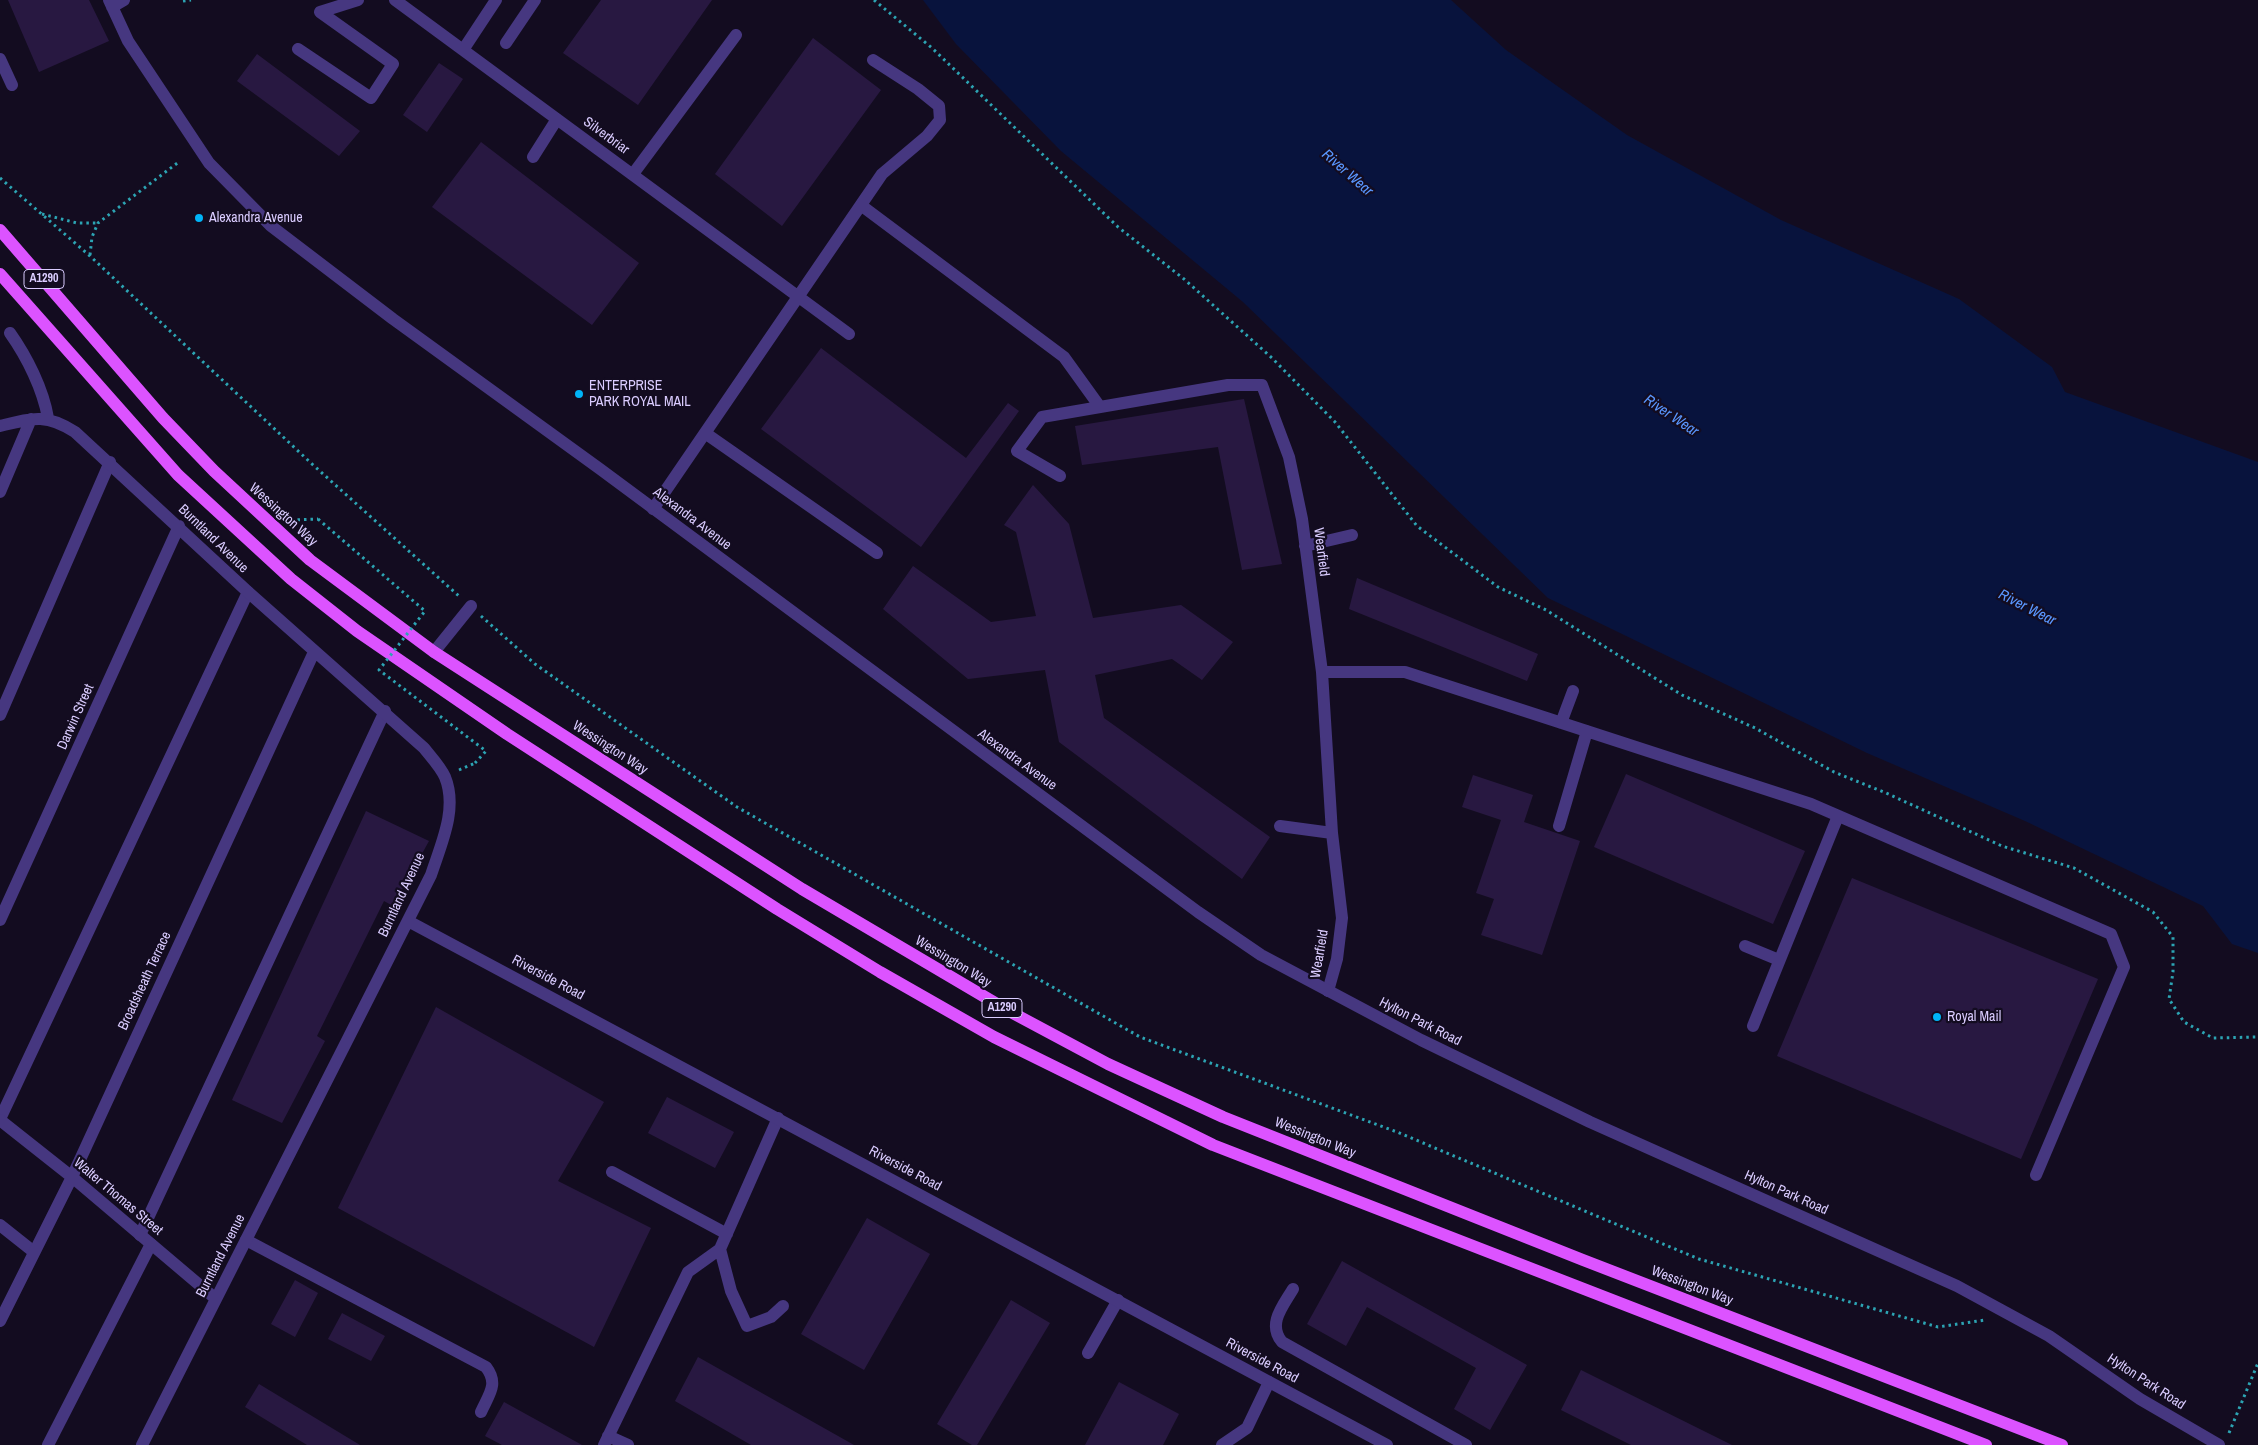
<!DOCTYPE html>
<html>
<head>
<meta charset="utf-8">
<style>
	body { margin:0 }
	canvas { display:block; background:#130c20 }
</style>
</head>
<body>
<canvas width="2258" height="1445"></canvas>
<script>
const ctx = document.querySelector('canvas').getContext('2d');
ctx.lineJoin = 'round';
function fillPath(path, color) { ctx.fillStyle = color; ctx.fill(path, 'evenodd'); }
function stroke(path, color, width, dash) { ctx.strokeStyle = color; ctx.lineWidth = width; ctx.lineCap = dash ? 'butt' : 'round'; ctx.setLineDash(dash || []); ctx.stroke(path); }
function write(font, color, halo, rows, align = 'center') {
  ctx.font = font + ' "Archivo Narrow",sans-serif'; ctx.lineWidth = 4.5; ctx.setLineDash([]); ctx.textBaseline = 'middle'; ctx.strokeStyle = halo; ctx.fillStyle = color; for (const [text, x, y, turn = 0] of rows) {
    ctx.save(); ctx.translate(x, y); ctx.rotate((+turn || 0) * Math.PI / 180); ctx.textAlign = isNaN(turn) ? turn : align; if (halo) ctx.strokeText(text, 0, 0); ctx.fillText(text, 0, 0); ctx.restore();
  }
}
fillPath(new Path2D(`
	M923,0H1451L1506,50L1627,135L1781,220L1959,299L2052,367L2065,392L2258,462V953L2232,944L2203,906L2025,821L1867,753L1548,598L1243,302L1061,151L956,44Z`), '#08133d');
fillPath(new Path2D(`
	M8,0H89L109,41L39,72Z
	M601,0H712L638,105L563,53Z
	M813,38L881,90L782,226L715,174Z
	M257,54L360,131L339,156L237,81Z
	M439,63L463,79L427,132L403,115Z
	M481,142L639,263L592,325L432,207Z
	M821,348L966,458L1008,403L1019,411L921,547L761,429Z
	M1244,399L1282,564L1242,570L1218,447L1082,465L1075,426Z
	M1033,485L1069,524L1093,618L1181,605L1233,642L1202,680L1172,659L1095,675L1104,718L1270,837L1242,879L1059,742L1045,670L968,679L883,609L913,566L991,622L1036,616L1016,532L1004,525Z
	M1357,578L1538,654L1527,681L1349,609Z
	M1626,774L1805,851L1773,924L1594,847Z
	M1473,775L1533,795L1524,822L1580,841L1542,955L1481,935L1494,899L1476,893L1501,820L1462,807Z
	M366,811L429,841L393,906L384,901L317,1036L325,1041L282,1123L232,1100Z
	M1852,878L2098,979L2021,1159L1777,1056Z
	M436,1007L604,1102L558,1181L651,1228L594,1347L338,1208Z
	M667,1097L734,1132L715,1168L648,1133Z
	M867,1218L930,1254L864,1370L801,1334Z
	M1342,1261L1527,1365L1490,1430L1454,1409L1476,1368L1367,1307L1346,1346L1307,1324Z
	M295,1280L318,1293L295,1337L271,1324Z
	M1011,1300L1050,1323L977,1445H972L937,1424Z
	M342,1313L385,1336L371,1361L328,1339Z
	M698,1357L854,1445H751L675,1401Z
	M1581,1370L1732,1445H1631L1561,1410Z
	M1119,1382L1179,1414L1163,1445H1085Z
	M259,1384L360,1445H307L245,1407Z
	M504,1402L582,1445H502L485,1436Z`), '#281841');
stroke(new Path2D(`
	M874,0L932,48L1118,227L1184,279L1272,358L1335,422L1417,526L1498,587L1546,610L1682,695L1755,728L1834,772L1886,793L2002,846L2074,868L2153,912L2173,937V972L2169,999L2184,1022L2213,1038L2258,1037
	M183,1L191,0
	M0,178L90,256L312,464L460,597
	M42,214L77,223H97
	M90,255L92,237L98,223L180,161
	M291,520L318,519
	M481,616L535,664L737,807L1140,1037L1397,1132L1699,1259L1938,1327L1985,1320
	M459,770L475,763
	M2229,1433L2258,1363`), '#2ca4b3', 3, [2.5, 4]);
stroke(new Path2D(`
	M395,0L849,334
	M506,43L535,0
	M298,49L371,98L393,64L320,12L358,0
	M463,50L496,0
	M0,59L12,85
	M533,157L557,119
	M633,174L736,35
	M862,206L1064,357L1100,407
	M705,433L877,553
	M1060,476L1017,451L1042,417L1228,385H1262L1289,457L1302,519L1322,672L1332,833L1342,918L1337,959L1328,991
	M653,509L882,174L927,136L940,120L939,106L918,89L873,60
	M1305,546L1352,535
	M434,652L471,606
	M1322,672H1405L1811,804L2111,934L2124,967L2036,1175
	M0,715L110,462
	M1561,723L1573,691
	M1280,826L1332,833
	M1559,826L1587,731
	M1745,946L1779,960
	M1753,1026L1838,816
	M0,1119L248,592
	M612,1172L727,1234
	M0,1225L34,1252
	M140,1235L385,711
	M246,1240L486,1367C499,1384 489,1394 481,1412
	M720,1249L731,1291L747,1326L771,1317L783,1306
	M1293,1289C1283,1306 1267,1324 1282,1342L1466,1445
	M1088,1353L1118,1300
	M608,1436L628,1445
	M48,1445L151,1244
	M604,1445L688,1272L720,1249L778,1118
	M1222,1445L1247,1428L1269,1382`), '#463780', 12);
stroke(new Path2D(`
	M109,0L128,41L209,163L271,226L393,319L600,469L1198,912L1261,955L1421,1040L1590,1122L1957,1286L2049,1336L2140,1399L2219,1445
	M112,7L124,0
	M10,333C27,357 43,389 48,418
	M0,426C32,418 46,413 75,432L248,592L424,748C431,757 440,766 445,777C458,809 441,844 431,875L142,1445
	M0,492L31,419
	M0,920L179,526
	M408,921L1387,1445
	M0,1120L72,1177L216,1299
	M0,1321L72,1177L314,652`), '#463780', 12);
stroke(new Path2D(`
	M0,230L163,418L214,471L310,560L434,652L496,692L802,889L1007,1010L1108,1064L1223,1117L1583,1260L2062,1445
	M0,274L178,475L291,579L357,631L507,734L777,909L880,972L994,1037L1213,1145L1986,1445`), '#dc53ff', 12);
stroke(new Path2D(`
	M318,519L425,611L379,670L486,751L475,763`), '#2ca4b3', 3, [2.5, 4]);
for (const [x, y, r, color] of [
	[199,218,5,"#00b4f7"],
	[579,394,5,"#00b4f7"],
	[1937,1017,5,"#00b4f7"]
]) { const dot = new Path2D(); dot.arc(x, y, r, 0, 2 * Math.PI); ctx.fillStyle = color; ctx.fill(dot); stroke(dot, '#130c20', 2); }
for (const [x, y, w] of [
	[44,279,40],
	[1002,1008,40]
]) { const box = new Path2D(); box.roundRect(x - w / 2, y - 9.5, w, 19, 4); ctx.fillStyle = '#130c20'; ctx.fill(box); stroke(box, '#daccff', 1); }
write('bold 12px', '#daccff', null, [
	["A1290",44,279],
	["A1290",1002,1008]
]);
write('14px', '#daccff', '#130c20', [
	["Silverbriar",606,136,36],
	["Wessington Way",283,515,42],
	["Alexandra Avenue",692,519,37],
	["Burntland Avenue",213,539,44],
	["Wearfield",1321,552,83],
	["Darwin Street",76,717,-66],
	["Wessington Way",610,748,33],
	["Alexandra Avenue",1017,760,36],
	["Burntland Avenue",402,895,-65],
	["Wearfield",1320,954,-80],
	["Wessington Way",953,962,31],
	["Riverside Road",548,978,28],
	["Broadsheath Terrace",145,981,-65],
	["Hylton Park Road",1420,1022,27],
	["Wessington Way",1315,1138,22],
	["Riverside Road",905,1169,28],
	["Hylton Park Road",1786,1193,24],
	["Walter Thomas Street",118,1197,40],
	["Burntland Avenue",221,1256,-63],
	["Wessington Way",1692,1286,21],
	["Riverside Road",1262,1361,28],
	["Hylton Park Road",2146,1382,33]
]);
write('14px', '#daccff', '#130c20', [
	["Alexandra Avenue",209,218],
	["ENTERPRISE",589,386],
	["PARK ROYAL MAIL",589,402],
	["Royal Mail",1947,1017]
], 'left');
write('italic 15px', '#5a97ff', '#130c20', [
	["River Wear",1347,173,41],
	["River Wear",1671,416,34],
	["River Wear",2027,608,27]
]);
</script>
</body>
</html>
